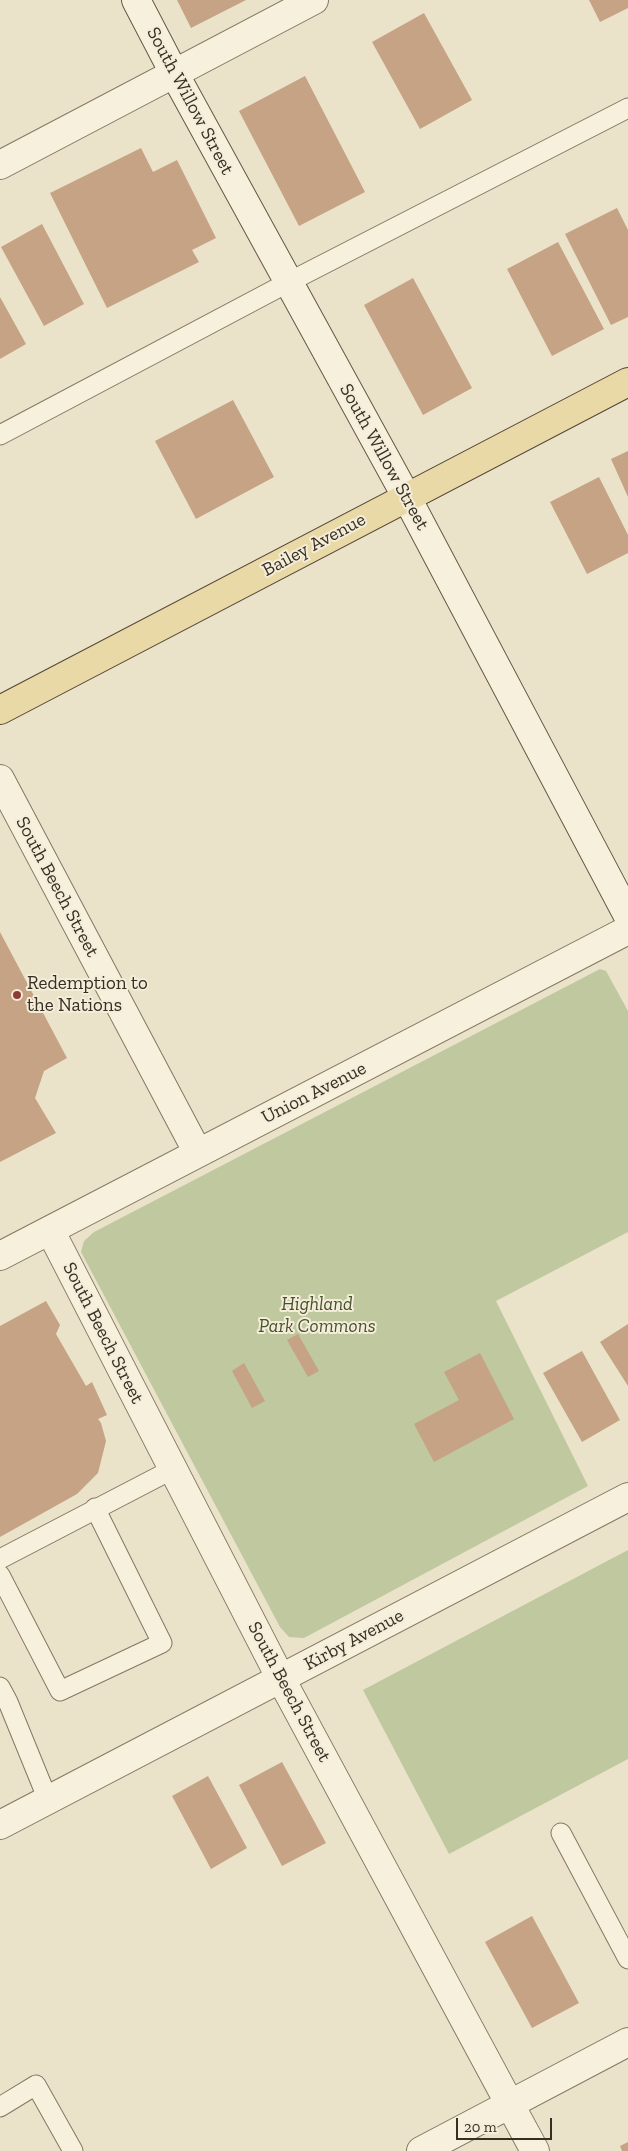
<!DOCTYPE html>
<html>
<head>
<meta charset="utf-8">
<style>
	body { margin:0 }
	#map { position:relative; width:628px; height:2151px; overflow:hidden; background:#eae3ca; font-family:"Zilla Slab",serif }
	canvas { display:block }
	.scale { position:absolute; left:456px; top:2118px; width:96px; height:22px; box-sizing:border-box; border:2px solid #382e22; border-top:0; padding-left:6px; font-size:15px; line-height:18px; white-space:nowrap; color:#382e22; -webkit-text-stroke:4px #f3edd9; paint-order:stroke }
</style>
</head>
<body>
<div id="map">
<canvas width="628" height="2151"></canvas>
<div class="scale">20 m</div>
</div>
<script>
const ctx = document.querySelector('canvas').getContext('2d');
ctx.lineJoin = 'round';
function fillPath(path, color) { ctx.fillStyle = color; ctx.fill(path, 'evenodd'); }
function stroke(path, color, width, dash) { ctx.strokeStyle = color; ctx.lineWidth = width; ctx.lineCap = dash ? 'butt' : 'round'; ctx.setLineDash(dash || []); ctx.stroke(path); }
function write(font, color, halo, rows, align = 'center') {
  ctx.font = font + ' "Zilla Slab",serif'; ctx.lineWidth = 4; ctx.setLineDash([]); ctx.textBaseline = 'middle'; ctx.strokeStyle = halo; ctx.fillStyle = color; for (const [text, x, y, turn = 0] of rows) {
    ctx.save(); ctx.translate(x, y); ctx.rotate((+turn || 0) * Math.PI / 180); ctx.textAlign = isNaN(turn) ? turn : align; if (halo) ctx.strokeText(text, 0, 0); ctx.fillText(text, 0, 0); ctx.restore();
  }
}
fillPath(new Path2D(`
	M600,969L606,971L628,1011V1232L496,1301L588,1486L304,1638L289,1637L280,1627L81,1252L84,1241L94,1232Z
	M628,1550V1759L449,1854L363,1690Z`), '#c0c89f');
fillPath(new Path2D(`
	M177,0H246L191,28Z
	M589,0H628V8L600,22Z
	M424,13L472,100L420,129L372,42Z
	M305,76L365,192L299,226L239,111Z
	M141,148L153,172L177,160L216,238L192,250L199,262L107,308L50,193Z
	M617,208L628,230V317L611,325L565,234Z
	M42,224L84,304L44,326L1,247Z
	M558,242L604,329L552,356L507,269Z
	M413,278L472,388L423,415L364,305Z
	M0,297L26,344L0,359Z
	M233,400L274,477L196,519L155,441Z
	M628,451V497L611,459Z
	M599,477L628,535V553L587,574L550,502Z
	M0,932L67,1058L44,1071L35,1098L56,1133L0,1162Z
	M46,1301L60,1325L56,1334L86,1386L92,1382L107,1415L98,1419L101,1423L106,1441L98,1473L77,1494L0,1537V1326Z
	M628,1324V1386L600,1342Z
	M298,1334L319,1371L308,1377L287,1340Z
	M582,1351L620,1420L582,1442L543,1373Z
	M480,1353L514,1419L434,1462L414,1424L459,1400L444,1372Z
	M244,1363L265,1401L252,1408L232,1371Z
	M282,1762L326,1843L282,1866L239,1785Z
	M208,1776L247,1848L211,1869L172,1796Z
	M532,1916L579,2003L532,2028L485,1942Z
	M628,2142V2151H622L620,2146Z`), '#c5a384');
const service = new Path2D(`
	M0,435L289,282L628,108
	M0,1559L173,1469
	M0,1575L60,1691L162,1643L95,1508
	M0,1687L8,1702L48,1800
	M561,1833L628,1959
	M0,2107L36,2085L73,2151`);
const minor = new Path2D(`
	M0,165L314,0
	M0,779L198,1153
	M50,1230L281,1679L535,2151
	M0,1256L628,930
	M0,1825L628,1497
	M421,2151L628,2042`);
const secondary = new Path2D(`
	M136,0L174,73L406,496L628,916`);
const primary = new Path2D(`
	M0,710L628,382`);
stroke(service, '#857760', 21);
stroke(minor, '#857760', 30);
stroke(secondary, '#675843', 30);
stroke(primary, '#544534', 30);
stroke(service, '#f6f0dd', 19);
stroke(minor, '#f6f0dd', 28);
stroke(secondary, '#f6f0dd', 28);
stroke(primary, '#e9d9a7', 28);
for (const [x, y, r, color] of [
	[17,995,5,"#8e3c36"]
]) { const dot = new Path2D(); dot.arc(x, y, r, 0, 2 * Math.PI); ctx.fillStyle = color; ctx.fill(dot); stroke(dot, '#f3edd9', 2); }
write('19px', '#382e22', '#f3edd9', [
	["South Willow Street",190,101,62],
	["South Willow Street",384,457,61],
	["Bailey Avenue",314,545,-28],
	["South Beech Street",57,887,62],
	["Union Avenue",314,1093,-27],
	["South Beech Street",103,1333,63],
	["Kirby Avenue",354,1640,-28],
	["South Beech Street",289,1692,62]
]);
write('19px', '#382e22', '#f3edd9', [
	["Redemption to",27,984],
	["the Nations",27,1006]
], 'left');
write('italic 19px', '#45522b', '#f3edd9', [
	["Highland",317,1305],
	["Park Commons",317,1327]
]);
</script>
</body>
</html>
